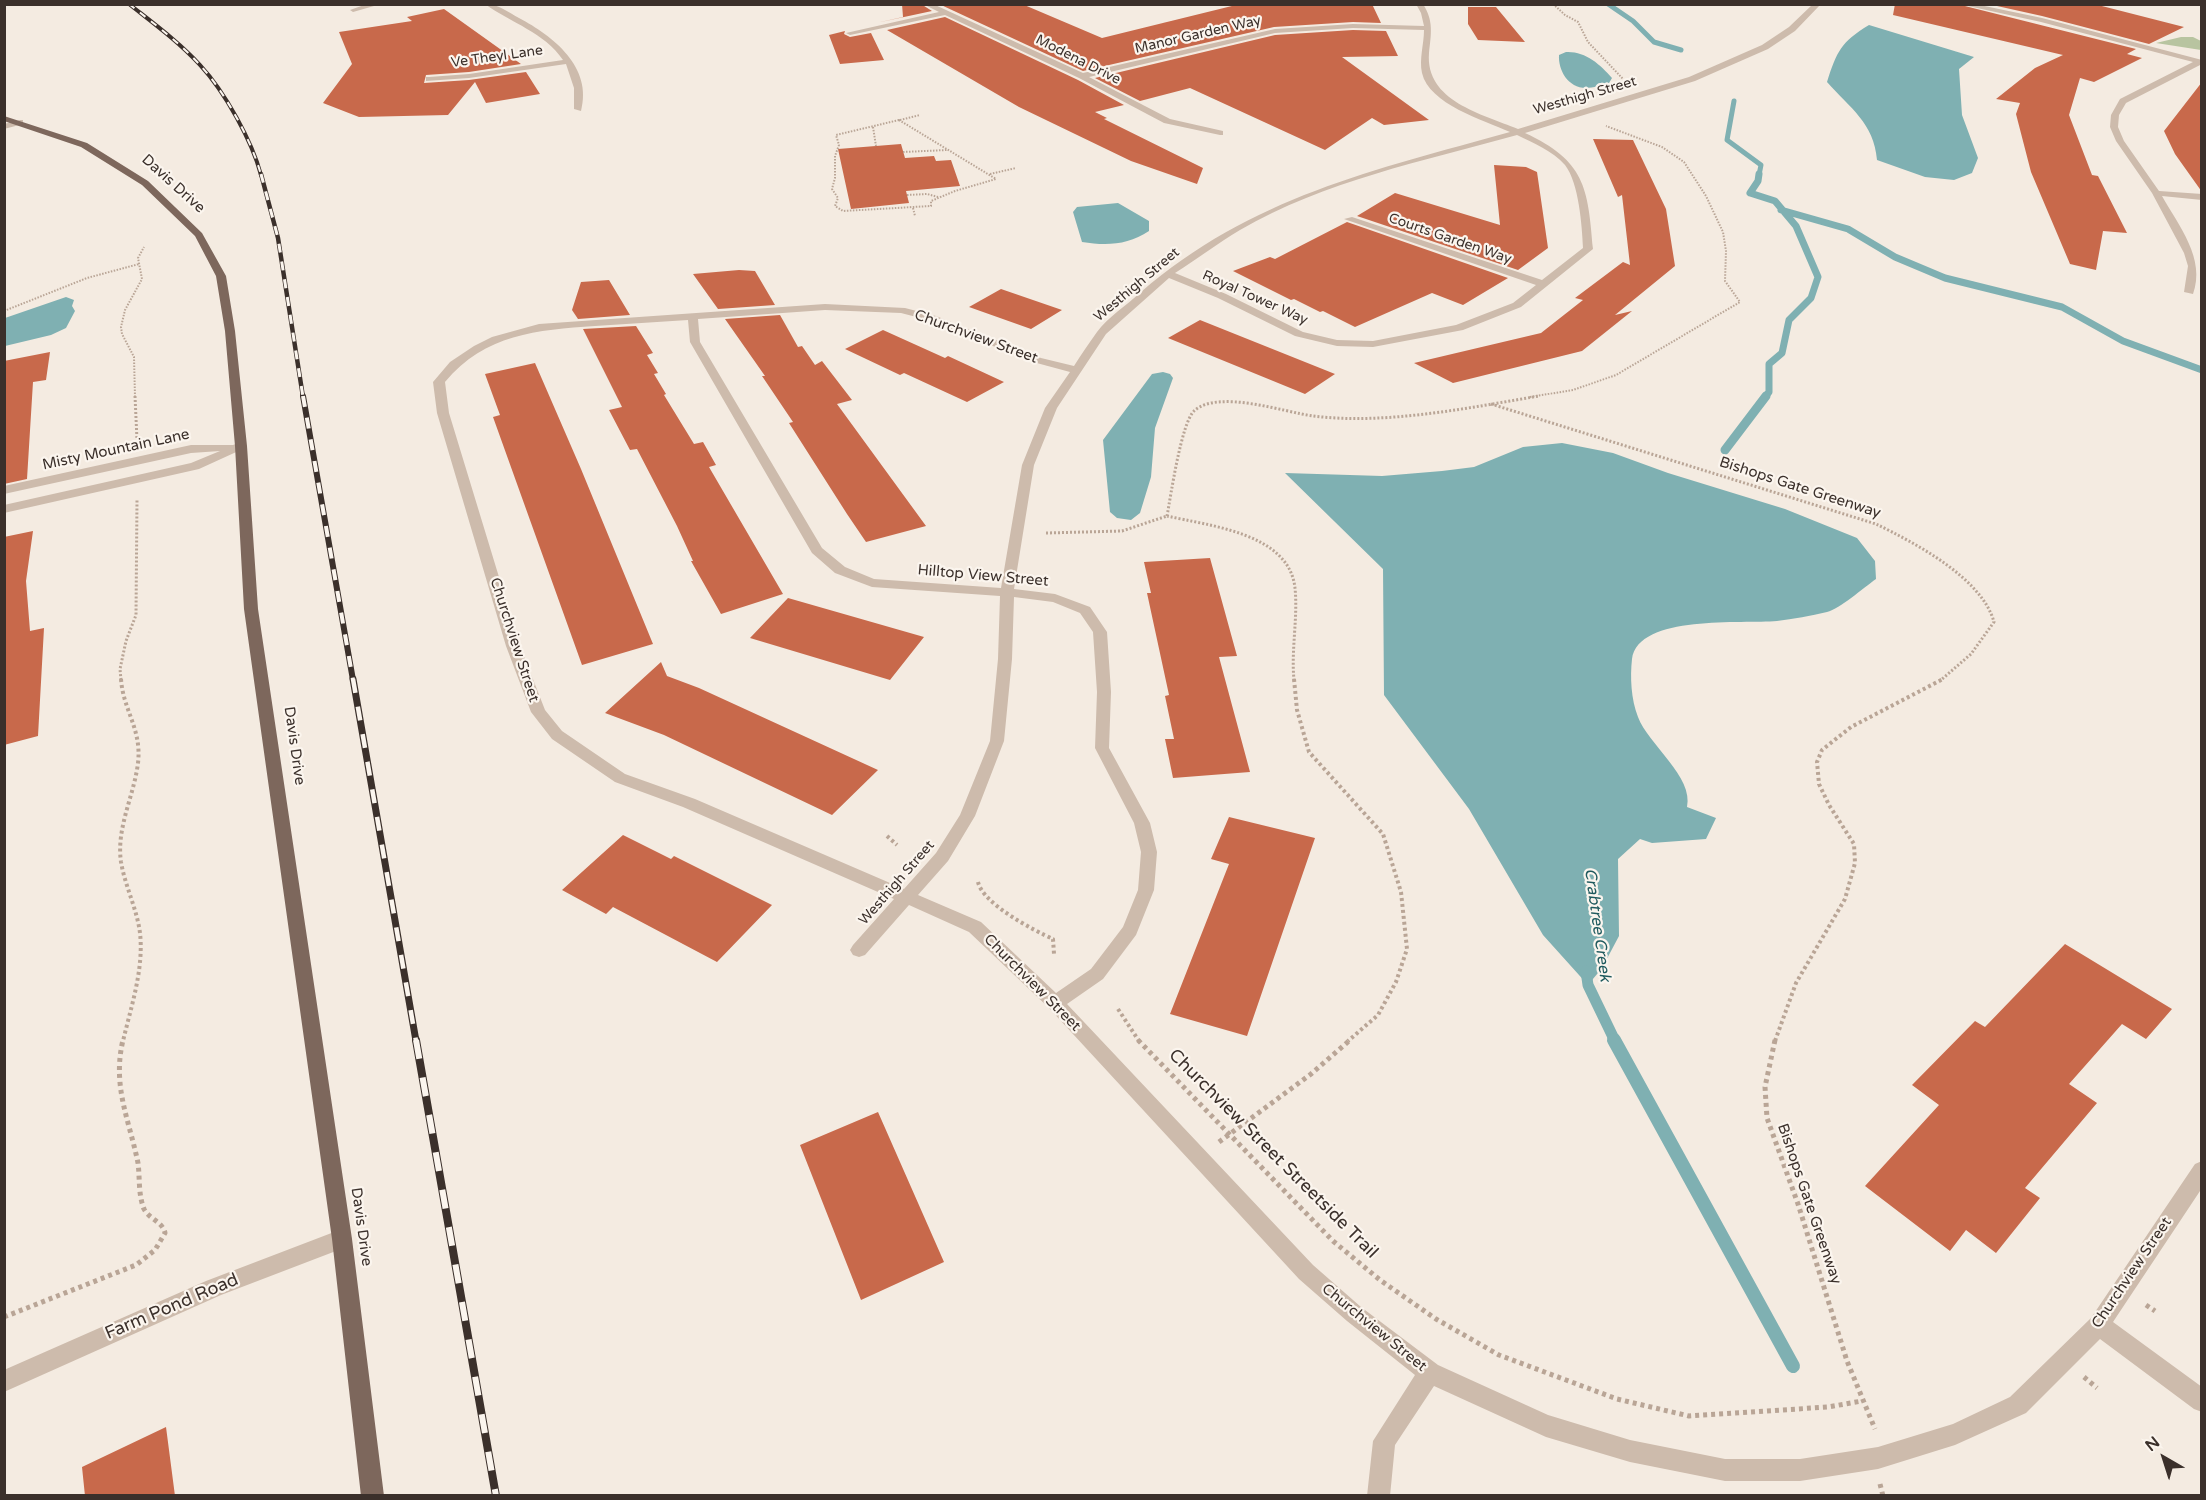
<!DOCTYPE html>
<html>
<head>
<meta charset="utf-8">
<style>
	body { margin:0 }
	#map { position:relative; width:2206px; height:1500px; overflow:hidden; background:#f4ebe1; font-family:"Varela Round",sans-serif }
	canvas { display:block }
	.frame { position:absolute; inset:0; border:6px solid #3b302b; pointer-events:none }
	.north { position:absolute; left:2134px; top:1428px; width:60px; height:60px; -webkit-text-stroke:4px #fbf5ee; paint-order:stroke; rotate:321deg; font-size:16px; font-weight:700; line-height:24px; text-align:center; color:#3b302b }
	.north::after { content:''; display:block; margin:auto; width:21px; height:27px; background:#3b302b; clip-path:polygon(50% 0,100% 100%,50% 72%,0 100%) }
</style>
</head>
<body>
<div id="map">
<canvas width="2206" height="1500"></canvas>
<div class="frame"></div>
<div class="north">N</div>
</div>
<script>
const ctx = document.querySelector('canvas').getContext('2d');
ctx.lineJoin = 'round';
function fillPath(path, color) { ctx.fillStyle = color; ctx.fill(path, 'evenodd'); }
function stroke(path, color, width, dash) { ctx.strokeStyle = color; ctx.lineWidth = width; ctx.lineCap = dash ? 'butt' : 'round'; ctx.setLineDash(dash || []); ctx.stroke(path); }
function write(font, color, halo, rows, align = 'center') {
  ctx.font = font + ' "Varela Round",sans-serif'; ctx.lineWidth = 4.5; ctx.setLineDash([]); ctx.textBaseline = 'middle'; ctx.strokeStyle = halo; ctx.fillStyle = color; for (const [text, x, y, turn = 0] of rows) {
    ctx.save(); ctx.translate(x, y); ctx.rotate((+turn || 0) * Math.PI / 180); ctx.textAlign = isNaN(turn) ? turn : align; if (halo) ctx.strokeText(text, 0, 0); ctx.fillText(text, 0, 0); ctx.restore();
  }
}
fillPath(new Path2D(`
	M2181,37H2193L2201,41V50L2156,43Z`), '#b8c4a0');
fillPath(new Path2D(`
	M1869,25L1974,57L1959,69L1962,115L1978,158L1972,173L1954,180L1925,177L1877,160C1874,123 1850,108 1827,82C1837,51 1841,42 1869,25Z
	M1566,52C1585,51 1600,64 1612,78L1609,83C1602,85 1593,88 1586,88C1568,88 1558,70 1559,55Z
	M1118,203L1149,221V231C1128,245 1107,246 1082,242L1073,212L1077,207Z
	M66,297L74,300L72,306L75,311L66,328L51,335L5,346V318Z
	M1163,372L1170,374L1173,378L1155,428L1151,477L1140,513L1131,520L1117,518L1110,512L1103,440L1152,374Z
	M1562,443L1613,453L1668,473L1785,509L1857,538L1875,561L1876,579C1863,588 1840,609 1827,612C1811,616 1793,619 1777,621C1743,624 1638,614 1632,659C1630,677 1631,699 1638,717C1648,744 1694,777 1687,807L1716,818L1706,839L1652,843L1640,839L1618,859L1619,936L1602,968L1588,985L1543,935L1469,809L1384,695L1383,569L1285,473L1382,476L1442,471L1474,467L1523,447Z`), '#7fb0b2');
stroke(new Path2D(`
	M1608,4L1633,21L1654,42L1681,50
	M1734,101L1727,140L1761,165L1759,175`), '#7fb0b2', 5);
stroke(new Path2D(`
	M1759,174L1758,181L1750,193L1775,201L1796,226L1818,277L1811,298L1789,320L1782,353L1769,364V392L1765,397
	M1781,210L1848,229L1895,257L1945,278L2062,307L2123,341L2202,370`), '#7fb0b2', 7);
stroke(new Path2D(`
	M1725,450L1766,396`), '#7fb0b2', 9);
stroke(new Path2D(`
	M1586,971L1588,985L1615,1041`), '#7fb0b2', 11);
stroke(new Path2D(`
	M1614,1040L1793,1366`), '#7fb0b2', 14);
fillPath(new Path2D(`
	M902,4H921L932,11L876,23L903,17Z
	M939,4H1022L1102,38L1240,4H1372L1381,23L1353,22L1274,27L1083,71Z
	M1895,4H1957L2136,49L2127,54L2142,58L2094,82L2080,78L2069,115L2092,175L2098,176L2127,233L2103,231L2096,270L2070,264L2031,172L2016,114L2020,103L1996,99L2035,68L2063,55L1893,15Z
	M1988,4H2094L2184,27L2149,44L2042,16Z
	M1468,7H1496L1525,42L1478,40L1468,24Z
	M444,9L521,64L469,72L426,75L424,83L469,80L526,72L540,94L486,103L475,82L448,115L359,117L323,103L352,64L339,32L412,21L407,17Z
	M945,17L1078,80L1124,105L1095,112L1107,118L1104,119L1203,168L1197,184L1131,161L1019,107L887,30Z
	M1353,30L1386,31L1398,56L1342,57L1429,120L1384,125L1372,118L1325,150L1190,88L1140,101L1095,78L1275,35Z
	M845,31L844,34L850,37L871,33L884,60L840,64L829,35Z
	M2202,82V192L2175,154L2164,131Z
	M1593,139L1633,140L1666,209L1675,266L1615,315L1632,311L1582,351L1453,383L1414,363L1541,333L1583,300L1575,298L1623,262L1630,265L1622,195L1618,197Z
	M901,144L905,158L934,156L936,161L951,160L960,186L906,191L909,203L851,209L838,149Z
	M1494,165L1526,167L1537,172L1548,248L1518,270L1357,216L1395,193L1500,225Z
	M1347,222L1508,278L1463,305L1432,293L1355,327L1323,311L1320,312L1294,299L1291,300L1233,271L1270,257L1275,259Z
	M739,270L755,271L775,305L718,309L693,274Z
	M609,280L630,315L578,319L572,310L581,282Z
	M1001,289L1062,310L1031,329L969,307Z
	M780,315L798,347L802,346L815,365L822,361L852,400L837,404L926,526L866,542L847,514L789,423L793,422L762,376H765L725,319Z
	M1200,320L1335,374L1305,394L1168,338Z
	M636,326L653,353L647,355L658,373L654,374L666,394L664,395L694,444L703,442L716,465L709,467L783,594L721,614L691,561H693L677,526L637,449L630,450L609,410L622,407L583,329Z
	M883,330L945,358L948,356L1004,382L967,402L904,373L900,375L845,349Z
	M50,352L46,380L33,382L27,479L4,484V361Z
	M535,363L581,469L653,644L582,665L493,417L500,415L485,374Z
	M33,531L26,581L30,631L44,628L38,736L4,745V537Z
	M1210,558L1237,656L1219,657L1250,772L1173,778L1165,739H1174L1165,696L1169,695L1147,593H1151L1144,562Z
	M788,598L924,637L890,680L750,638Z
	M661,662L667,676L699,688L878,770L832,815L664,735L605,713Z
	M1229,817L1315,838L1247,1036L1170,1014L1229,864L1211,859Z
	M623,835L671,859L674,856L772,905L717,962L613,907L606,914L562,890Z
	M2065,944L2172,1009L2146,1039L2122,1024L2069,1084L2097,1103L2025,1188L2040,1198L1996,1253L1966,1230L1950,1251L1865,1186L1939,1105L1912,1085L1975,1021L1985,1027Z
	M878,1112L944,1262L861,1300L800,1145Z
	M166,1427L175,1496H85L82,1467Z`), '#c8694b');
stroke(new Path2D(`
	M1553,4L1565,15L1578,22L1588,42L1623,79
	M899,120L996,179L955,191L931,201V206L843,211L835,206L838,198L832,189L835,178V156L839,145L836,135Z
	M900,120L920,115
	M873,127L876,146
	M903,152L947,150
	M990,174L1016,168
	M907,195L927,194L938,197
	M913,208L915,216
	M4,311L87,278L139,264
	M135,397L134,357L122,334L121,327L125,310L142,279L138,258L144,247
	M1530,397L1573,390L1616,375L1740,302L1725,281L1726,251L1723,232L1706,196L1684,162L1662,147L1606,126`), '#b9a596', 2, [1.5, 1.5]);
stroke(new Path2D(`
	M135,396L137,440
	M1491,404L1876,524C1915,543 1982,578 1994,622L1971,654L1941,680
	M1167,516C1171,495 1181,424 1194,411C1218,389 1284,412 1313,416C1385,425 1468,408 1539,396
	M1167,516C1210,526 1289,533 1295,588C1298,618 1291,650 1294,680
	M1046,533L1122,531L1167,516
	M121,680L120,669L126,641L136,615L137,499`), '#b9a596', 3, [2, 2]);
stroke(new Path2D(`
	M121,679C123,710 142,729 138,763C134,796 116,828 121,862C125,886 137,909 140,933C144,969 131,1007 123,1041
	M1294,679L1297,710L1309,752L1383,834L1401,892L1407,949L1396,982L1378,1015L1348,1041
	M887,836L897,845
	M978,882C983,904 1033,930 1053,939L1054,954
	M1118,1009L1139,1041
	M1775,1041L1796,983L1845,899L1855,863L1854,844L1829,805L1819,784L1817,762L1822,750L1851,727L1943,679`), '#b9a596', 4, [3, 3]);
stroke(new Path2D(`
	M1138,1040L1333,1241L1380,1280L1436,1319L1499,1355L1617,1399L1689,1416L1828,1407L1862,1401
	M1775,1040L1765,1087L1767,1118L1798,1204L1847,1361L1875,1429
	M1219,1142L1311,1074L1350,1040
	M2146,1305L2155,1311
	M4,1317L136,1265L155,1250L165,1233C163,1222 149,1219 144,1209C138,1194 140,1178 138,1163C129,1119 112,1086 123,1040
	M2084,1377L2097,1388
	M1880,1484L1883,1496`), '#b9a596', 5, [4, 4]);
fillPath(new Path2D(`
	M367,4H381L353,12L350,10Z
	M485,4C498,4 508,12 519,18C553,36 593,67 581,111L574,109V88L566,64L469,78L426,81V77H429L469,74L563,60C544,32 511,23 485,4Z
	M923,4H933L1083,73L1275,29L1353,24L1424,26L1421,13L1416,4H1423C1434,21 1431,34 1429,53C1425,101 1482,114 1518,129L1689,77L1762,45L1789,27L1813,4H1821L1795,31L1768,49L1695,81L1525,133C1585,161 1588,187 1593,249L1521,307L1463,330L1373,347L1337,346L1295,336L1218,298L1169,278L1106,334L1057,408L1034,465L1014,589L1055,594L1090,607L1107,632L1111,692L1109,748L1150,823L1157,852L1154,890L1136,935L1103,979L1067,1004L1313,1265L1361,1307L1438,1365L1548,1415L1630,1440L1725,1459H1800L1878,1447L1953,1424L2010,1397L2091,1318L2195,1164L2202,1161V1188L2113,1322L2202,1387V1412L2194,1409L2100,1339L2026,1413L1955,1445L1878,1469L1800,1481H1725L1630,1462L1546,1437L1434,1386L1395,1445L1390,1496H1367L1373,1441L1415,1375L1347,1321L1299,1279L1049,1008L969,932L909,905L865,955L859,957L853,955L850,950L853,945L894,899L683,807L615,782L552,739L531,712L506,646L437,413L433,382L450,362L474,346L492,337L539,324L825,304L905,308L936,316L1041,358L1074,366C1081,355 1089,343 1097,332C1108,317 1127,305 1141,292C1251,197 1374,170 1510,132C1483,120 1429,104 1422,73C1419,59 1424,44 1424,30L1353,28L1275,33L1089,77L1170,119L1223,131V135H1220L1164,123L1079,78L945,15L850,35L846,33L939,12ZM1517,135C1533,143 1553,151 1565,165C1579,183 1582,226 1583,248L1542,280L1352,217L1344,219L1536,285L1513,303L1456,325L1373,341L1337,340L1303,332L1226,294L1175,273C1197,259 1218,243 1240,230C1324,181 1424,161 1517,135ZM825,310L901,313L928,320L1033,362L1070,372L1045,408L1022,465L1001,588L874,579L845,567L822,548L700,342L698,319ZM688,320L690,342L812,553L835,573L872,587L1000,596L998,659L990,741L960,815L936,853L904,889L695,799L625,774L562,731L545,710L520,646L449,413L445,382C485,334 537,330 595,326C626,324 657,322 688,320ZM1014,597L1053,602L1080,613L1093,632L1097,692L1095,748L1134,823L1141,852L1138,890L1123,927L1091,969L1056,993L981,922L918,895L948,861L975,816L1004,741L1012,659Z
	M1959,4H1975L2042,18L2202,60V64L2126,103L2119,115L2118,127L2124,141L2159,191L2202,194V200L2162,196C2179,226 2206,259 2193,294L2184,292L2188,266L2184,253L2152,193L2116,141L2110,127L2111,115L2120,99L2193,62L2041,22Z
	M20,120H23V124L4,129V124Z
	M241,442L247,446L245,448L199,469L4,513V505L191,463L220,451L191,453L4,494V486L191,445H233Z
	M342,1229L349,1232L352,1239L349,1246L221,1295L4,1392V1370L206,1281Z`), '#cdbbac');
fillPath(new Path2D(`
	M4,116L87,143L148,181L202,233L226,276L235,331L247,446L258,609L352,1239L384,1496H361L332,1239L244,609L235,446L225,331L216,276L195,236L142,185L81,147L4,121Z`), '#7d675c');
const railFar4 = new Path2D(`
	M129,4C153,23 179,42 200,65C225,92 252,141 261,175`);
const railFar3 = new Path2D(`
	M261,174L278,238L303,397`);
const railFar2 = new Path2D(`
	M303,396L353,680`);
const railFar1 = new Path2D(`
	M353,679L416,1041`);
const rail = new Path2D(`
	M416,1040L496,1496`);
stroke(railFar4, '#3b302b', 4);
stroke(railFar3, '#3b302b', 4.5);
stroke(railFar2, '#3b302b', 6);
stroke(railFar1, '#3b302b', 7);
stroke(rail, '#3b302b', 8);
stroke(railFar4, '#fbf5ee', 2, [7]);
stroke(railFar3, '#fbf5ee', 3, [9]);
stroke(railFar2, '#fbf5ee', 4, [11]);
stroke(railFar1, '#fbf5ee', 4.5, [14]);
stroke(rail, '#fbf5ee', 6, [19]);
write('14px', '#3b302b', '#fbf5ee', [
	["Manor Garden Way",1198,35,-13],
	["Ve Theyl Lane",497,57,-8],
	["Modena Drive",1078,60,27],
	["Westhigh Street",1585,96,-16],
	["Courts Garden Way",1450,239,19],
	["Westhigh Street",1137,285,-40],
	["Royal Tower Way",1255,298,24],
	["Westhigh Street",897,883,-49]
]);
write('15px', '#3b302b', '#fbf5ee', [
	["Davis Drive",173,184,42],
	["Churchview Street",976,337,20],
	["Misty Mountain Lane",116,450,-12],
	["Bishops Gate Greenway",1800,488,18],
	["Hilltop View Street",983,576,5],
	["Churchview Street",514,640,72],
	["Davis Drive",294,746,82],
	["Churchview Street",1032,983,45],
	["Bishops Gate Greenway",1809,1204,71],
	["Davis Drive",361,1227,82],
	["Churchview Street",2132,1273,-56],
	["Churchview Street",1374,1328,39]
]);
write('italic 16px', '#1f5a5e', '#fbf5ee', [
	["Crabtree Creek",1597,925,82]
]);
write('18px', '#3b302b', '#fbf5ee', [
	["Churchview Street Streetside Trail",1273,1154,45],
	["Farm Pond Road",172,1307,-23]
]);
</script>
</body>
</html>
